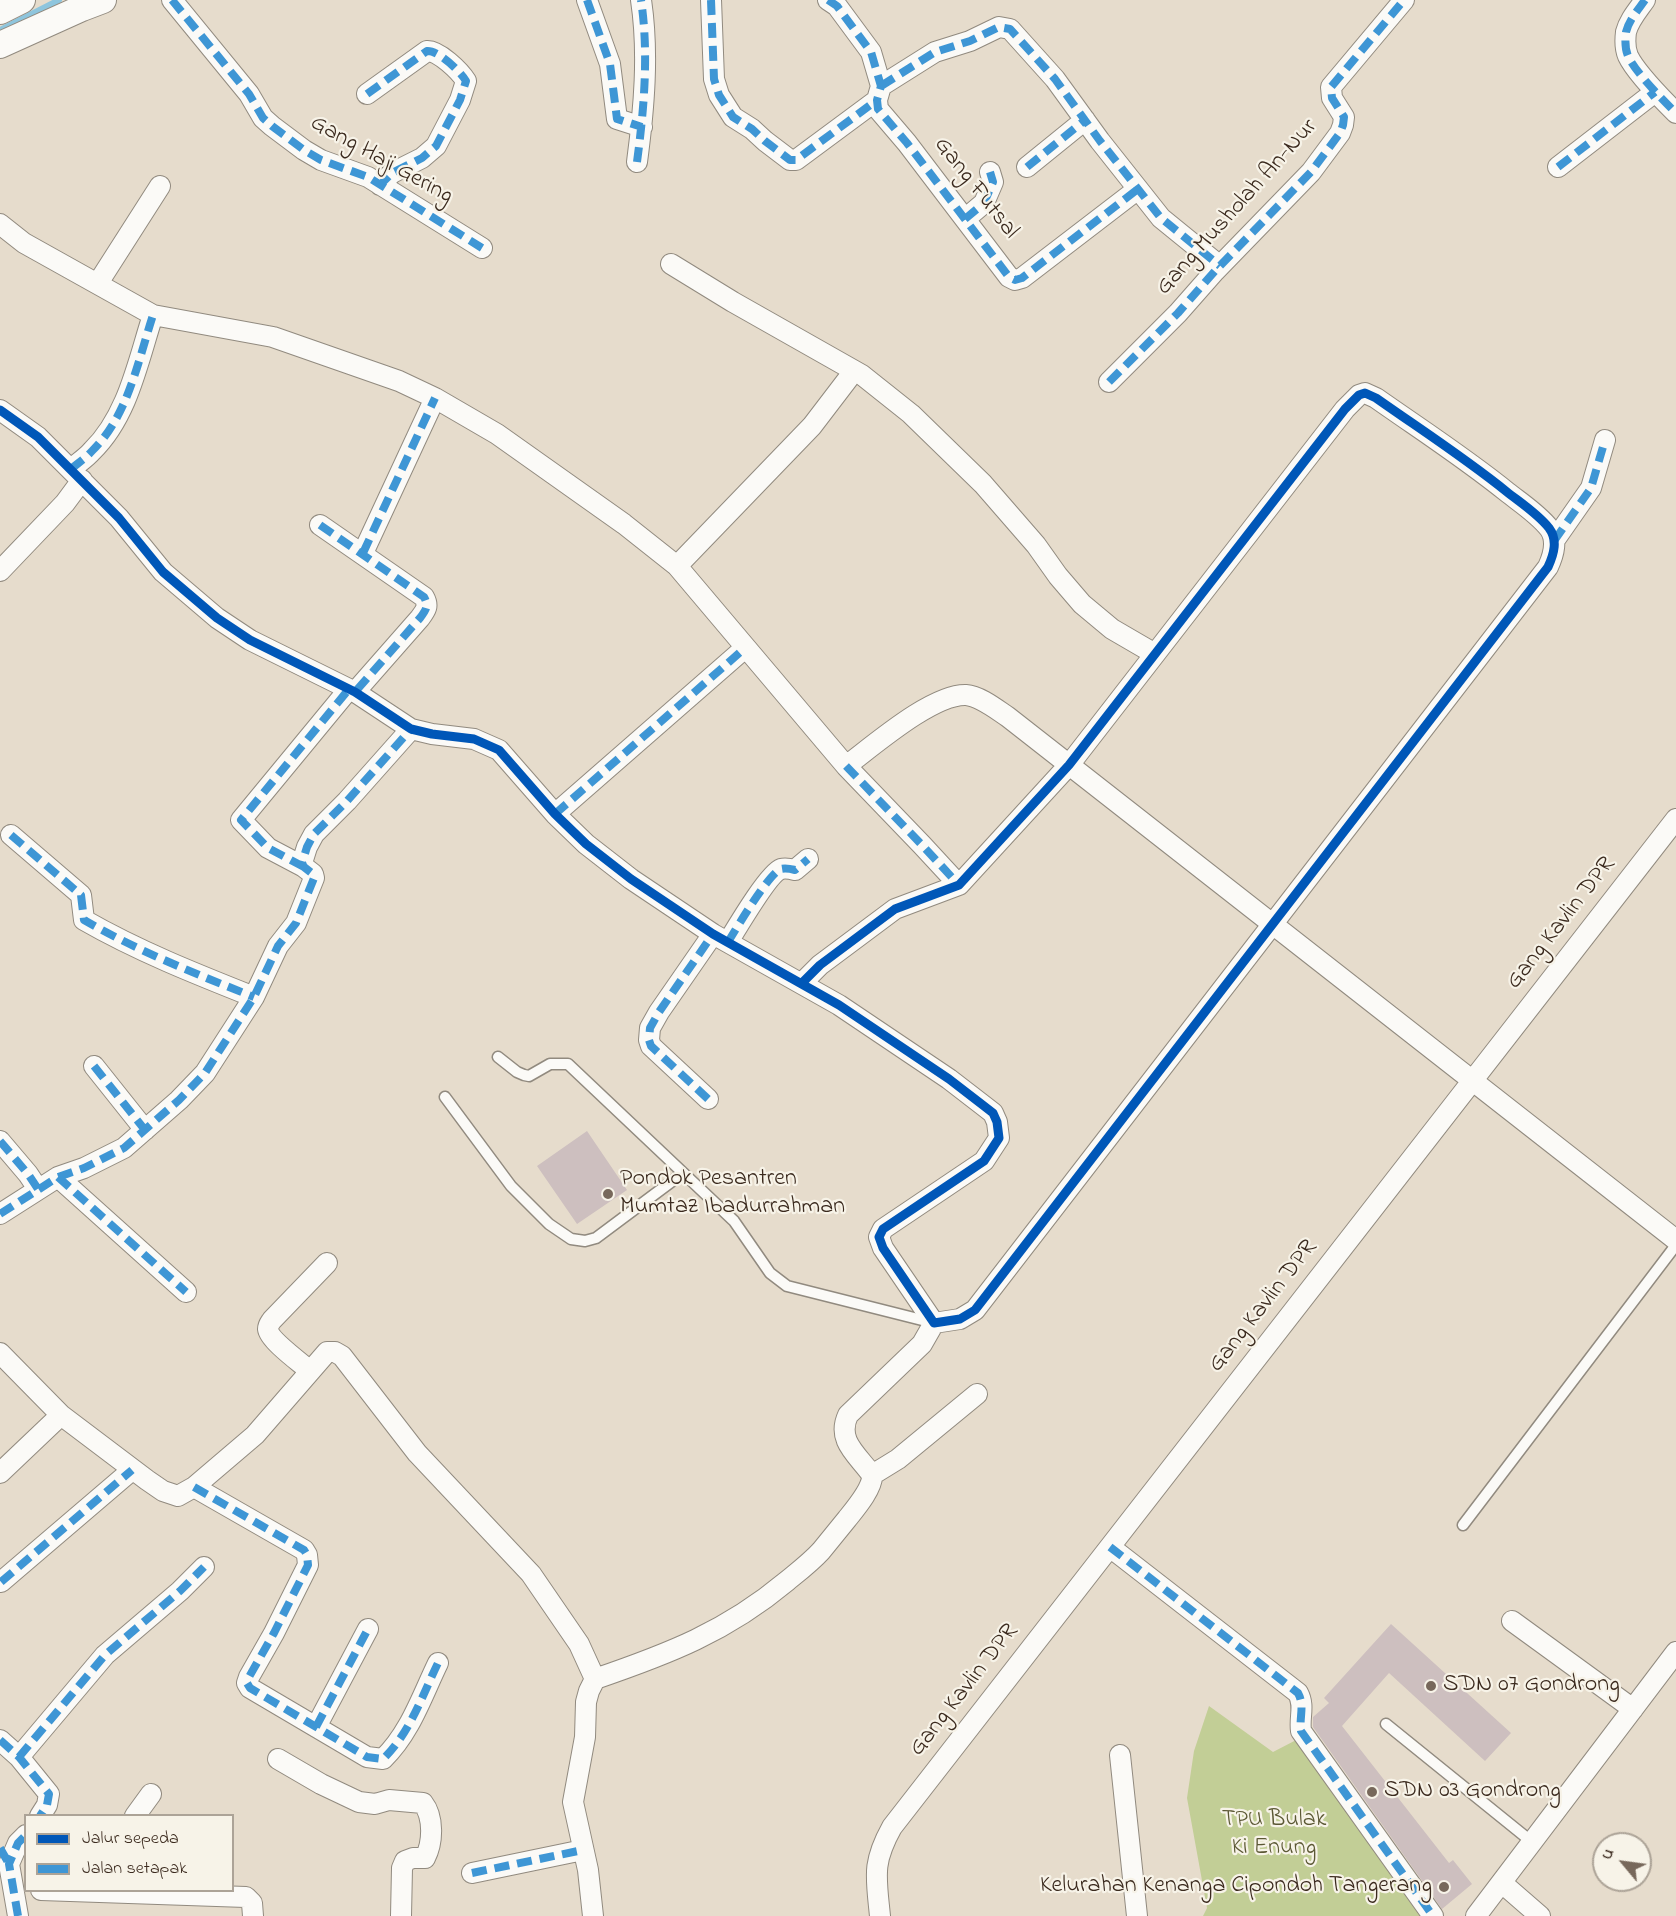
<!DOCTYPE html>
<html>
<head>
<meta charset="utf-8">
<style>
	body { margin:0 }
	#map { position:relative; width:1676px; height:1916px; overflow:hidden; background:#e6dccc; font-family:"Indie Flower",sans-serif }
	canvas { display:block }
	.legend { position:absolute; left:24px; top:1814px; width:210px; height:78px; box-sizing:border-box; background:#f7f3e8; border:2px solid #aca397; margin:0; padding:8px 10px; list-style:none; font-size:18px; color:#3b2a1e }
	.legend li { display:flex; align-items:center; gap:12px; height:30px }
	.legend b { width:30px; border:2px solid #aca397 }
	.north { position:absolute; left:1592px; top:1832px; width:60px; height:60px; box-sizing:border-box; background:#f7f3e8; border:2px solid #aca397; border-radius:50%; rotate:299deg; font-size:16px; font-weight:700; line-height:24px; text-align:center; color:#3b2a1e }
	.north::after { content:''; display:block; margin:auto; width:21px; height:27px; background:#77685b; clip-path:polygon(50% 0,100% 100%,50% 72%,0 100%) }
</style>
</head>
<body>
<div id="map">
<canvas width="1676" height="1916"></canvas>
<ul class="legend">
<li><b style="height:8px;background:#0057b8"></b>Jalur sepeda</li>
<li><b style="height:8px;background:#3e96d5"></b>Jalan setapak</li>
</ul>
<div class="north">U</div>
</div>
<script>
const ctx = document.querySelector('canvas').getContext('2d');
ctx.lineJoin = 'round';
function fillPath(path, color) { ctx.fillStyle = color; ctx.fill(path, 'evenodd'); }
function stroke(path, color, width, dash) { ctx.strokeStyle = color; ctx.lineWidth = width; ctx.lineCap = dash ? 'butt' : 'round'; ctx.setLineDash(dash || []); ctx.stroke(path); }
function write(font, color, halo, rows, align = 'center') {
  ctx.font = font + ' "Indie Flower",sans-serif'; ctx.lineWidth = 4.5; ctx.setLineDash([]); ctx.textBaseline = 'middle'; ctx.strokeStyle = halo; ctx.fillStyle = color; for (const [text, x, y, turn = 0] of rows) {
    ctx.save(); ctx.translate(x, y); ctx.rotate((+turn || 0) * Math.PI / 180); ctx.textAlign = isNaN(turn) ? turn : align; if (halo) ctx.strokeText(text, 0, 0); ctx.fillText(text, 0, 0); ctx.restore();
  }
}
fillPath(new Path2D(`
	M1209,1706L1273,1752L1302,1737L1424,1916H1203L1207,1908L1187,1798L1194,1751Z`), '#c2ce96');
stroke(new Path2D(`
	M0,30L59,0`), '#8ec5dd', 6);
fillPath(new Path2D(`
	M587,1131L627,1190L577,1224L537,1166Z
	M1391,1624L1511,1733L1485,1761L1389,1673L1342,1726L1449,1863L1453,1860L1472,1884L1442,1909L1313,1727V1717L1329,1703L1324,1698Z`), '#cdbfbf');
const service = new Path2D(`
	M498,1057L517,1072L524,1075L529,1076L550,1064H568L734,1221L770,1273L787,1286L934,1323
	M445,1097L511,1186L549,1224L571,1239L585,1241L596,1238L683,1173
	M1463,1525L1676,1245
	M1386,1724L1532,1842`);
const minor = new Path2D(`
	M172,0L249,94L263,118L272,126L304,150L321,160L368,177L482,248
	M587,0L610,64L617,119L642,127
	M711,0L714,79L719,95L733,117L752,129L765,141L790,160H796L877,100
	M828,0L837,6L871,52L881,86L877,100L878,109L907,143L1009,277L1015,280L1022,278L1138,189
	M1645,0C1638,10 1629,20 1626,32C1625,40 1625,49 1628,56C1636,73 1662,99 1676,113
	M881,86L935,52L970,41L999,27L1010,29L1055,79L1100,141L1161,218L1220,266
	M367,94L427,51C438,50 460,71 466,81L460,100L436,146L422,158L392,173L380,185
	M637,162C644,109 649,53 641,0
	M1027,167L1085,120
	M1558,167L1655,92
	M965,219L984,203L993,182L990,172
	M0,224L24,243L153,315L273,337L399,381L435,398L497,434L624,524L677,566L846,766L922,845L959,885
	M671,264L733,302L862,375L911,414L983,484L1036,545L1058,576L1082,604L1112,629L1155,654
	M98,283L160,186
	M1109,382L1178,313L1215,271L1311,172L1340,133L1343,125L1344,117L1332,98L1331,87L1404,0
	M0,410L38,437L119,518L163,572L217,618L250,640L355,692L411,729L432,734L474,739L499,750L555,814L586,844L631,879L713,934L839,1005L949,1079L984,1106L993,1113L997,1122L999,1138L984,1161L883,1229L879,1237L883,1248L934,1323
	M71,469C78,463 86,458 92,451C128,416 138,361 153,315
	M320,525L424,597C429,606 426,610 420,618L355,692
	M1554,541L1591,488L1605,440
	M363,553L435,398
	M677,566L812,426L854,371
	M0,571L65,503L82,480
	M846,766C873,746 932,694 966,695C980,696 996,709 1008,717L1676,1240
	M555,814L745,648
	M11,835L81,895L84,920C138,951 196,974 254,997
	M304,867L268,848L241,820L349,689
	M728,942C736,929 769,873 781,869C785,868 791,869 795,870L808,859
	M802,983L820,965L895,909L959,885L1069,765L1345,409L1359,395L1365,393L1376,398C1420,429 1465,458 1507,492C1521,503 1538,514 1549,528C1558,540 1554,554 1548,567C1356,814 1167,1063 975,1310L960,1319L934,1323
	M94,1066L145,1130
	M708,1099L651,1046L649,1040L650,1028L659,1012L713,934
	M0,1141L28,1174L38,1189
	M58,1177L186,1292
	M0,1214L58,1177L84,1168L124,1148L179,1100L205,1073L254,997L278,946L296,923L314,878L313,874L304,867L302,863L307,847L314,834L347,801L411,729
	M0,1353L61,1415L147,1480L163,1491L178,1496L194,1487L255,1435L327,1352H335L342,1356L417,1453L531,1574L579,1644L595,1679L589,1691L586,1702L585,1737L573,1802L588,1870L593,1916
	M310,1371C301,1363 269,1340 268,1329C268,1325 270,1323 272,1320L327,1263
	M0,1473L61,1415
	M872,1475L898,1459L977,1394
	M194,1487L304,1550L307,1555L308,1565L274,1633L249,1677L247,1683L250,1688L367,1757L383,1759C410,1733 422,1696 438,1663
	M1110,1547L1298,1693C1305,1706 1299,1717 1301,1731L1433,1916
	M1,1582L132,1470
	M1512,1621L1633,1709
	M595,1679C668,1654 726,1632 787,1581C798,1572 811,1562 821,1551C830,1540 839,1529 847,1519C855,1509 873,1488 872,1475C858,1455 836,1441 848,1415L922,1344L934,1323
	M316,1727L368,1629
	M0,1740L19,1757L49,1794L47,1805L40,1816
	M1120,1755L1137,1916
	M19,1757L105,1655L180,1591L204,1567
	M278,1759L321,1784L359,1802L375,1804L389,1800L423,1803C434,1817 433,1843 425,1858H413L405,1861L402,1868L401,1916
	M135,1816L151,1794
	M472,1873L583,1850
	M1502,1883L1540,1916
	M41,1890L246,1897L252,1903L253,1916
	M18,1916L9,1864L18,1843L26,1835
	M880,1916C876,1876 872,1863 892,1827L1676,819
	M1476,1916L1676,1652`);
const tertiary = new Path2D(`
	M0,11L22,0
	M0,45L82,8L103,0`);
stroke(service, '#918a7f', 13);
stroke(minor, '#918a7f', 22);
stroke(tertiary, '#918a7f', 28);
stroke(service, '#fbfaf7', 10);
stroke(minor, '#fbfaf7', 20);
stroke(tertiary, '#fbfaf7', 26);
stroke(new Path2D(`
	M172,0L249,94L263,118L272,126L304,150L321,160L368,177L482,248
	M587,0L610,64L617,119L642,127
	M711,0L714,79L719,95L733,117L752,129L765,141L790,160H796L877,100
	M828,0L837,6L871,52L881,86L877,100L878,109L907,143L1009,277L1015,280L1022,278L1138,189
	M1645,0C1638,10 1629,20 1626,32C1625,40 1625,49 1628,56C1636,73 1662,99 1676,113
	M881,86L935,52L970,41L999,27L1010,29L1055,79L1100,141L1161,218L1220,266
	M367,94L427,51C438,50 460,71 466,81L460,100L436,146L422,158L392,173L380,185
	M637,162C644,109 649,53 641,0
	M1027,167L1085,120
	M1558,167L1655,92
	M965,219L984,203L993,182L990,172
	M1109,382L1178,313L1215,271L1311,172L1340,133L1343,125L1344,117L1332,98L1331,87L1404,0
	M71,469C78,463 86,458 92,451C128,416 138,361 153,315
	M320,525L424,597C429,606 426,610 420,618L355,692
	M1554,541L1591,488L1605,440
	M363,553L435,398
	M846,766L922,845L959,885
	M555,814L745,648
	M11,835L81,895L84,920C138,951 196,974 254,997
	M304,867L268,848L241,820L349,689
	M728,942C736,929 769,873 781,869C785,868 791,869 795,870L808,859
	M94,1066L145,1130
	M708,1099L651,1046L649,1040L650,1028L659,1012L713,934
	M0,1141L28,1174L38,1189
	M58,1177L186,1292
	M0,1214L58,1177L84,1168L124,1148L179,1100L205,1073L254,997L278,946L296,923L314,878L313,874L304,867L302,863L307,847L314,834L347,801L411,729
	M194,1487L304,1550L307,1555L308,1565L274,1633L249,1677L247,1683L250,1688L367,1757L383,1759C410,1733 422,1696 438,1663
	M1110,1547L1298,1693C1305,1706 1299,1717 1301,1731L1433,1916
	M1,1582L132,1470
	M316,1727L368,1629
	M0,1740L19,1757L49,1794L47,1805L40,1816
	M19,1757L105,1655L180,1591L204,1567
	M0,1848L9,1864
	M472,1873L583,1850
	M18,1916L9,1864L18,1843L26,1835`), '#3e96d5', 8, [15, 8]);
stroke(new Path2D(`
	M0,410L38,437L119,518L163,572L217,618L250,640L355,692L411,729L432,734L474,739L499,750L555,814L586,844L631,879L713,934L839,1005L949,1079L984,1106L993,1113L997,1122L999,1138L984,1161L883,1229L879,1237L883,1248L934,1323L960,1319L975,1310C1167,1063 1356,814 1548,567C1554,554 1558,540 1549,528C1538,514 1521,503 1507,492C1465,458 1420,429 1376,398L1365,393L1359,395L1345,409L1069,765L959,885L895,909L820,965L802,983`), '#0057b8', 9);
for (const [x, y, r, color] of [
	[608,1194,6,"#77685b"],
	[1431,1686,6,"#77685b"],
	[1372,1792,6,"#77685b"],
	[1444,1887,6,"#77685b"]
]) { const dot = new Path2D(); dot.arc(x, y, r, 0, 2 * Math.PI); ctx.fillStyle = color; ctx.fill(dot); stroke(dot, '#f7f3e8', 2); }
write('24px', '#3b2a1e', '#f7f3e8', [
	["Gang Haji Gering",381,161,29],
	["Gang Futsal",975,189,52],
	["Gang Musholah An-Nur",1238,208,-48],
	["Gang Kavlin DPR",1562,924,-52],
	["Gang Kavlin DPR",1264,1307,-52],
	["Gang Kavlin DPR",965,1691,-52]
]);
write('24px', '#3b2a1e', '#f7f3e8', [
	["Pondok Pesantren",620,1180],
	["Mumtaz Ibadurrahman",620,1208],
	["SDN 07 Gondrong",1443,1686],
	["SDN 03 Gondrong",1384,1792],
	["Kelurahan Kenanga Cipondoh Tangerang",1432,1887,"right"]
], 'left');
write('24px', '#5b5834', '#f7f3e8', [
	["TPU Bulak",1274,1821],
	["Ki Enung",1274,1849]
]);
</script>
</body>
</html>
